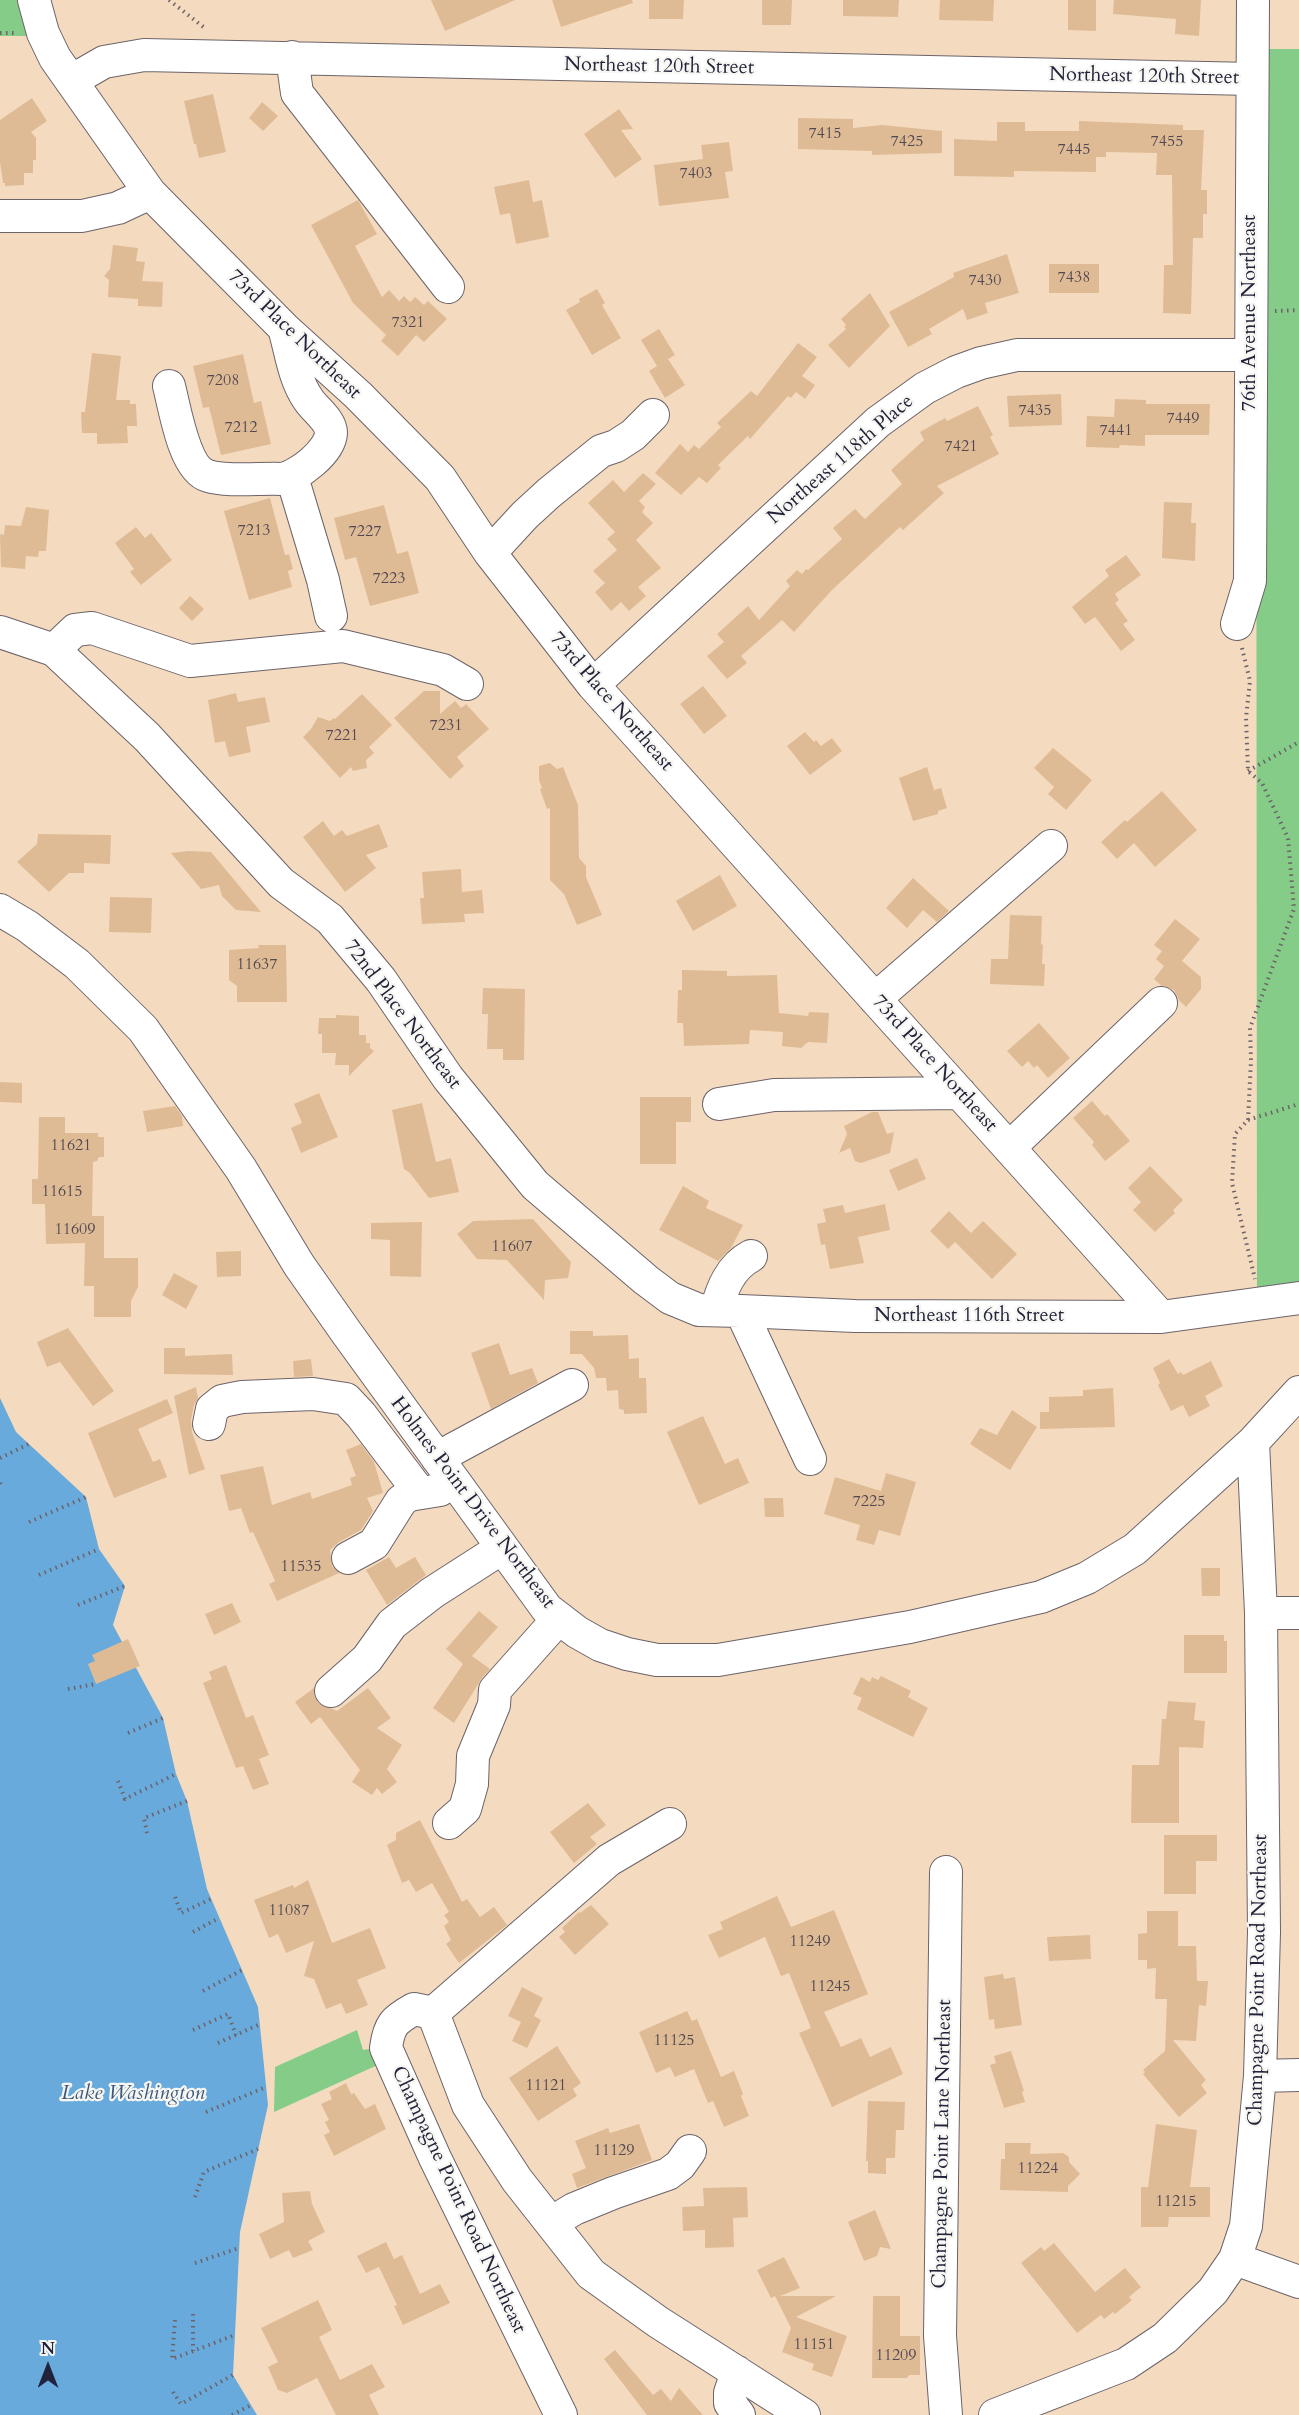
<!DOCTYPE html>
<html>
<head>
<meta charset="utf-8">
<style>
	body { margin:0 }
	#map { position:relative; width:1299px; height:2415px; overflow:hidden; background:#f4dbbf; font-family:Cardo,serif }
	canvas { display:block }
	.north { position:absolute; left:18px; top:2337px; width:60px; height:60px; -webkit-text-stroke:4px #f6f6f2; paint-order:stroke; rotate:0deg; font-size:16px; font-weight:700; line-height:24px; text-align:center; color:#22223b }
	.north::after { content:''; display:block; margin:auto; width:21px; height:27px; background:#22223b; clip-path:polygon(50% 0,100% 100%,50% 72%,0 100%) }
</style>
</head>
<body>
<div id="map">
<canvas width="1299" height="2415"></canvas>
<div class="north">N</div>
</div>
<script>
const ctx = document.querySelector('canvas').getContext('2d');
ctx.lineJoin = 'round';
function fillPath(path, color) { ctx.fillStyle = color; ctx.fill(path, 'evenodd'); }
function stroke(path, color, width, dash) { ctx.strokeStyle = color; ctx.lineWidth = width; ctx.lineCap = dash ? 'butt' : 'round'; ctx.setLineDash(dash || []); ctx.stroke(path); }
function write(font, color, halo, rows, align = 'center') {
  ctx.font = font + ' Cardo,serif'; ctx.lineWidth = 4.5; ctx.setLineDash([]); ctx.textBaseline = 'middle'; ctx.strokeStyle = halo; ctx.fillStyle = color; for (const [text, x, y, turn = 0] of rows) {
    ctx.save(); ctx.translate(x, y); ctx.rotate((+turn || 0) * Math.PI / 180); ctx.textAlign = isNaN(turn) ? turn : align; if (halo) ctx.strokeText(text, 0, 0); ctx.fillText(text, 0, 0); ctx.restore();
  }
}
fillPath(new Path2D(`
	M0,0H47L49,36H0Z
	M1256,49H1299V1298L1257,1304Z
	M357,2030L363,2050L376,2048L382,2063L274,2112L275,2067Z`), '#84cc87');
fillPath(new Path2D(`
	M0,1398L16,1432L86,1497L99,1549L125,1586L113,1625L163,1718L176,1774L187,1801L207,1889L258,2007L268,2105L240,2232L233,2375L257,2415H0Z`), '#69aadd');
fillPath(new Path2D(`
	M431,0H515L445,31Z
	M552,0H632L633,3L561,27Z
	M649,0H684L683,19H649Z
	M762,0H792L791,25H762Z
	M843,0H899L898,17L843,16Z
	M940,0H994L993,21L939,20Z
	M1068,0H1096V31L1068,30Z
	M1114,0H1201L1199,36L1175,34L1176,19L1113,14Z
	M213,94L226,152L199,158L196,144H194L184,101Z
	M32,98L47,121L31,132L36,138V160H33V173H24V185L5,186V183H3L0,162V120Z
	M262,102L278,116L263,131L249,118Z
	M619,109L633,129L621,130L642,159L615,178L584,134Z
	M798,118L853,119V128L882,125L942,131V153L872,155V151L798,149Z
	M1079,121L1183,125V130H1204L1201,190H1207V214H1203V238H1193L1191,314L1163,313L1164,265H1173L1172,175H1156L1157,153L1106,152V157H1096V172L1014,171V177L954,176V139L997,141V122H1025V131H1079Z
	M729,142L733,171L725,172L729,198L659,206L654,165L703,159L701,145Z
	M529,180L533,202L542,200L549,237L516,244L510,213L500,215L494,187Z
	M358,200L377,234L355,246L382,297L389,290L399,301L404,296L410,302L415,297L424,305L428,301L447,319L424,342L416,335L398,356L381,341L386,335L353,303L311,225Z
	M113,245L138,248L136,261L145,262L142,281L163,282L162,307L138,306V299L108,297L109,280L104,276L110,269Z
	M1007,254L1019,293L985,303L988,313L967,320L963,309L929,329L932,334L908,347L889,312L954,277L953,273Z
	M1049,264H1099V293H1049Z
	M597,289L605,303L602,305L621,338L592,355L566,310L580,302L579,299Z
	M870,293L890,326L849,368L828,345L846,329L844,327L846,325L841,319Z
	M659,329L675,355L660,364L668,359L685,385L665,398L649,371L657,366L641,340Z
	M798,343L817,357L802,376L815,385L805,399L796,392L791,398L788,396L750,439L748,436L718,465L721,468L707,483L699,477L681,495L655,473L680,444L688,452L694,445L699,449L721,427L717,423L751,391L757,396Z
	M92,353L121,356L116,400H130V404H136L137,426H127L128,443L97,444V433H82L81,412H85Z
	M243,354L254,403L261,401L271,444L221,455L209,407L203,408L193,366Z
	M1061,394L1062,425L1009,427L1007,396Z
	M1115,399L1146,400V404H1210L1209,435H1145V446L1120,445L1119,448L1086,447L1087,416L1114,417Z
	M978,406L993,435L990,437L999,454L937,486L944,493L903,530L900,527L832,590L794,632L782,620L741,656L747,663L727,679L707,656L724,642L717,634L748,606L759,620L790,586L786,581L797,570L802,574L806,569L808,570L842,539L833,528L855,509L865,519L902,484L891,470L924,440L920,432L945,418L947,421Z
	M643,473L656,484L639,501L645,507L642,512L653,523L636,540L661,568L638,587L646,596L629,611L621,602L611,611L595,592L605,583L593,571L617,550L607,539L615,532L588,503L613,480L624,492Z
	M270,498L285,555L289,554L293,569L288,571L292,587L249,600L224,511Z
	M1164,502L1192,503L1191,523H1196L1195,561L1162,558Z
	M384,505L397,554L408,551L419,593L370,606L356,557L345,560L334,518Z
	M26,507L49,510L46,551H39L38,557L26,556L25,569L1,567L0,534L4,535L5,525L21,526Z
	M136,527L145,538L151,533L172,560L141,585L130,572L134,569L115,543Z
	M1126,555L1141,575L1115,594L1119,600L1115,603L1128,621L1123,624L1135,640L1121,651L1095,617L1085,624L1072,607L1109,576L1105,570Z
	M190,596L204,609L192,621L179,608Z
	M703,686L727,716L704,734L680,704Z
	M424,691H440V714L455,701L461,708L466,704L489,729L457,757L464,766L450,779L394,718Z
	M236,693L238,702L265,697L270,722L246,727L251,752L229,757L225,741L215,743L208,700Z
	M362,694L392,725L369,747L374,753L366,760L367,768L353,771L351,767L340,778L303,737L311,729L318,717L330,721L334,718L335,719Z
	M805,732L814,742L816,740L821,746L832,738L842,751L810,775L787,746Z
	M1053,748L1092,780L1066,810L1048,794L1054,787L1034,768Z
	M550,763L557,769L563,767L578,805L579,858L586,866V877L602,915L577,925L564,894L550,880V808L547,809L540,789L542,788L539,780V766Z
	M927,767L934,790L941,788L947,808L938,811V814L913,821L899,778Z
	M1162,791L1197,830L1155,867L1134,843L1117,859L1101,842L1125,820L1127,822Z
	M323,821L334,836L342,830L347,836L379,824L388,847L366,855L376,868L345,892L303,837Z
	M38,834L111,835L110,864L84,863V873H69L49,892L17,862L37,844Z
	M188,851L211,852L261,912L236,910L222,896L219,885L201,889L171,853Z
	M461,869L462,892L482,890L484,913L464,914L465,922L422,924L420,898H424L422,872Z
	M720,875L737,906L693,931L676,901Z
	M913,878L949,911L937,922L923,910L907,928L886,908Z
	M110,897L152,898L151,933L109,932Z
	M1010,915L1042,916L1041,945L1043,944L1042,964H1045L1044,986L990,984L991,959H1008Z
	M1175,919L1200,939L1182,961L1201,977V989L1186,1007L1179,1000L1174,990L1162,986L1154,979L1164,966L1156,959L1162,951L1154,945Z
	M258,945H286L287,1002H237V986L229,980V950L259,948Z
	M682,970L727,971V976L777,975L779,1013L808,1016L809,1012L829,1013L827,1043L808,1042L801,1048L782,1046L783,1032L750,1030L749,1044L684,1046L683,1023H677L678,990H682Z
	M483,988L525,989L524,1060H503V1049H487L488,1014H482Z
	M336,1015L359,1016V1035H366V1043H370V1048L374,1051L349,1076V1065H335L336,1053H322V1034H318L319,1018H336Z
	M1039,1023L1070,1058L1048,1078L1037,1065L1034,1068L1028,1061L1022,1067L1007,1051Z
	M0,1082L22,1083V1103L0,1102Z
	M319,1093L338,1137L301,1153L291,1128L302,1123L294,1104Z
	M640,1097H691V1122H676V1164H640Z
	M1092,1101L1105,1116L1107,1114L1130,1141L1105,1161L1092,1145L1094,1142L1073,1118Z
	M422,1103L436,1162L451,1158L459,1192L429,1198L410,1173L404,1169L392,1110Z
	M175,1106L182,1116L183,1126L147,1132L143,1111Z
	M872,1112H878L887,1134L894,1132L890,1153L861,1163L855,1161L850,1148L839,1153L847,1134L844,1126Z
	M39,1117H65V1133H98V1137H104V1157H99L97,1161L93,1162L92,1216H104V1258H138V1287L131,1301V1317H94V1286H84L85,1243L46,1244L45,1204H32V1179H38Z
	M917,1158L926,1179L898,1191L889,1170Z
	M1150,1166L1183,1200L1173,1210L1175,1213L1155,1232L1133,1210L1141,1202L1128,1188Z
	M683,1186L709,1201L706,1208L743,1225L731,1248L718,1261L659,1230Z
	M885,1204L890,1230L858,1237L864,1263L830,1269L825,1244L821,1245L817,1224L826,1222L823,1209L843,1205L845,1213Z
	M949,1211L971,1233L983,1221L1017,1254L992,1279L955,1242L948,1249L930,1231Z
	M533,1219L571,1262L568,1278L545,1280L544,1300L507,1260L477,1259L457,1234L473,1221Z
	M422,1222L421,1277L390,1276V1240L371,1239V1223Z
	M241,1251V1276L217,1277L216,1252Z
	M174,1273L198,1286L186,1309L162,1295Z
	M68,1328L114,1391L93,1406L60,1362L47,1367L37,1342Z
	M570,1331H593V1336L628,1335L629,1359L639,1358V1378H646L647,1413L624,1414V1410L619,1409L618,1390L607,1391L606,1378H596L594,1368L582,1354H570Z
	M499,1343L510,1375L532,1368L538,1383L491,1409L471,1353Z
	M164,1348H185V1356L232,1354L233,1375L164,1374Z
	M311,1359L313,1376L294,1377L293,1361Z
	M1169,1359L1178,1374L1181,1372L1183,1375L1211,1361L1223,1386L1205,1396L1210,1406L1189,1417L1183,1405L1171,1411L1158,1385L1160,1383L1153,1368Z
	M196,1387L198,1399L194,1405L191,1420L192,1432L205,1469L189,1475L174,1396Z
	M1113,1388L1115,1427L1040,1429V1412H1049V1397L1083,1396V1390Z
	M167,1399L173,1413L138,1429L153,1462L160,1459L167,1477L114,1498L88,1433Z
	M1012,1410L1037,1427L1010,1470L970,1444L980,1428L997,1435Z
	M703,1416L725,1464L738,1458L749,1483L699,1505L667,1432Z
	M361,1444L374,1462L383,1493L367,1498L373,1511L361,1530L339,1542L330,1550L332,1566L339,1573L277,1601L269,1584L275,1581L253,1532L250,1533L241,1508L229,1511L220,1475L263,1466L272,1505L310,1492L312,1499L352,1485L350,1478L356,1476L346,1450Z
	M886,1473L916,1482L900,1536L879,1530L874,1545L856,1540L860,1525L824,1514L835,1477L881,1491Z
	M764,1498H783L784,1517H765Z
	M389,1557L396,1568L415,1557L426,1575L387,1605L366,1570Z
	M1201,1568H1220V1596H1202Z
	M232,1603L241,1622L214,1635L205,1614Z
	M479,1611L498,1627L472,1656L490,1669L482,1678L454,1723L433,1708L463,1664L446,1649Z
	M1184,1635H1224V1641H1227V1673H1184Z
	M128,1639L140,1666L96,1684L88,1664L95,1661L92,1655Z
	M226,1665L246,1718L253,1715L269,1755L259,1759L269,1784L253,1790L243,1766L236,1768L203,1683L212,1679L209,1672Z
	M881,1676L911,1691L908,1697L928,1708L913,1737L857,1709L862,1698L853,1694L861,1677L870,1682L872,1677L878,1680Z
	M314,1688V1695L318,1703L337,1711L368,1688L391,1718L377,1728L402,1745L387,1769L397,1782L382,1794L377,1788L372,1795L352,1782L360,1770L320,1717L311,1724L295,1702Z
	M1168,1701L1196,1703L1194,1720L1205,1721L1203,1748L1179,1747V1823H1131L1132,1765H1159L1162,1719H1166Z
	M588,1803L606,1825L590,1837L597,1844L574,1863L550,1832Z
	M420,1820L462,1902L467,1899L480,1917L494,1907L507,1925L459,1963L446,1944L451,1940L444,1926L449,1922L444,1915L449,1912L432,1883L416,1892L409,1880L402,1883L387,1845L396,1840V1833Z
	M1164,1835H1217V1861H1196V1894H1164Z
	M308,1880L332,1943L370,1928L386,1968L357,1980L368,2005L346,2014L341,2003L326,2009L314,1979L304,1976L314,1941L286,1953L278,1934L269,1938L254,1900L293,1885L294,1888Z
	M777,1896L791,1927L834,1910L868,1994L824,2012L841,2047L861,2038L870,2057L891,2047L903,2074L832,2107L799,2033L811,2028L789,1973L781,1976L765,1937L719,1958L708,1935L723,1929L720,1922Z
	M591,1905L609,1924L575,1955L559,1937L565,1932L562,1928L579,1912L580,1913Z
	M1147,1911H1178V1946H1196L1197,1981H1208L1206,2006L1199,2005L1196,2041L1173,2040L1206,2080L1201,2085L1207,2093L1179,2117L1143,2074L1145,2072L1143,2070L1165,2051L1167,1999H1155L1156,1968L1147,1969V1960H1138V1934L1147,1933Z
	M1090,1935L1091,1959L1049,1961L1047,1937Z
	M1003,1974L1004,1979L1015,1977L1022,2025L995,2029L994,2019L989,2020L984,1977Z
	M522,1987L543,1998L534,2016L541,2020L527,2048L512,2041L521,2022L508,2016Z
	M687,2011L692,2021L697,2019L721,2077L734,2071L743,2094L741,2096L749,2116L724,2127L713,2101L708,2103L694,2069L675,2077L670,2067L656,2073L639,2032Z
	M557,2046L581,2083L573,2089L577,2096L538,2121L509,2078Z
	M1011,2051L1024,2091L1022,2092L1025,2102L1004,2108L990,2065L996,2063L994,2056Z
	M346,2083L351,2094L354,2093L365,2109L375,2104L386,2129L334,2156L324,2135L330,2132L325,2122L329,2120L321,2104L332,2099L329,2092Z
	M868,2101L905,2102L904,2130H896L895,2158H886V2174L868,2173V2161H866Z
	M639,2124L652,2160L577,2188L572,2174L586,2168L575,2141L608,2128L610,2133Z
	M1156,2124L1197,2130L1190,2187H1210V2217H1169L1168,2227H1141V2187H1148Z
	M1005,2143H1031L1030,2154L1063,2153L1069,2157V2162L1080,2174L1068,2186V2192L1000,2190L1001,2159H1005Z
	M747,2187L748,2217L733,2218L734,2247L705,2248V2230L683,2231L682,2207L704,2206L703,2188Z
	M310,2191L312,2204L325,2232L308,2241L313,2250L293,2258L289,2250L270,2259L259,2234L284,2222L282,2193Z
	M875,2210L891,2249L880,2247L877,2256L864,2261L848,2222Z
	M386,2242L394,2259L402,2255L420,2294L440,2284L450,2303L403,2325L394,2306L397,2305L379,2267L366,2273L357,2256Z
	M1054,2243L1095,2292L1125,2268L1141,2287L1129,2297L1132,2300L1115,2314L1113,2312L1104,2319L1101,2315L1077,2333L1021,2263L1041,2247L1044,2251Z
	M784,2257L800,2288L780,2296H836L796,2317L847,2336L832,2377L812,2370L814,2364L782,2352L791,2328L775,2296L771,2298L757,2270Z
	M873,2296H900V2336H920V2375H909L907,2378H872Z
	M318,2300L332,2330L319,2337L340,2380L372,2364L385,2387L369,2395L379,2415H336L317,2378L287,2393L278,2390L268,2367L278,2362L261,2328Z
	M615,2350L653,2395L661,2389L671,2401L679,2388L703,2415H647L604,2359Z`), '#dfbb95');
const minor = new Path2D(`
	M34,0L43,33L55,58L150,193L284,328L358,395L440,478L490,553L593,685L1161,1317
	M292,57L297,93L448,287
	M71,81L104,62L144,55L1252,79
	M0,216H82L118,208L150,193
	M169,386C175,409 184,469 208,476C228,482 260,478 282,479C298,476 330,452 331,433C331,420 314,409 308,399C294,379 291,352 284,328
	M292,477L323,580L331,616
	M490,553L525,515L549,493L601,451L616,446L633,435L653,415
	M1237,624L1250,581L1253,0
	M0,632L54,650L75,630L92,628L190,661L343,646L443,670L467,684
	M54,650L147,737L281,883L330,919L381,980L448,1078L535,1185L646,1280L670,1298L699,1310L741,1311L855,1316L1161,1317L1299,1298
	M593,685L878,422L925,388L956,372L981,363L1017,355H1250
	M0,910L27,926L77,964L143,1029L241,1169L299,1265L346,1332L547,1609L577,1632L600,1645L627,1654L657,1660H718L910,1627L1041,1597L1087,1578L1135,1549L1253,1442L1299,1392
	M875,999L1051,846
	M719,1104L774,1095L960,1093
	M1009,1148L1161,1003
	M716,1310C722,1289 730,1267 751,1256
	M741,1311L810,1459
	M209,1424L212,1409L222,1401L242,1397L313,1394L346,1399L361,1415L420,1493
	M437,1458L572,1385
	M348,1558L374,1544L401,1501L409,1495L440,1490
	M1261,1613H1299
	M331,1691L367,1659L392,1624L432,1593L502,1548
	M449,1823L465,1809L472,1784L473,1756L494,1705L495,1690L559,1618
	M946,1872L940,2336L946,2415
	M433,2013L468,2105L517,2180L591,2274L658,2322L804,2415
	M1260,2076L1299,2075
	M551,2223L574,2209L613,2193L668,2174L680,2165L690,2151
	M1235,2259L1299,2282
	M737,2372L730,2393V2403L739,2415
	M561,2415L435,2158L386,2048C389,2025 394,2020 414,2009L433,2013L609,1860L670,1824
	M995,2415L1126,2364L1165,2338L1213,2291L1235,2259L1246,2226L1260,2076L1264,1932L1261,1613L1253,1442`);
stroke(minor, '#6c6369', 34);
stroke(new Path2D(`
	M169,0L206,29
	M0,33H18
	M1275,311L1299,310
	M1242,648L1250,681L1246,718L1248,771L1262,783L1288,838L1294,909L1250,1028L1251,1060L1248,1120L1235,1134L1232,1183L1255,1279
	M1248,771L1299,742
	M1248,1120L1299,1104
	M0,1458L29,1444
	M0,1483L1,1485
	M29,1522L86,1497
	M39,1575L99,1549
	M78,1605L125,1586
	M68,1689L96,1684
	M128,1733L163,1718
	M118,1781L125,1799L176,1774
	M147,1833L144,1818L187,1801
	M175,1897L181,1913L211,1899
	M193,1932L219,1918
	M203,1991L242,1970
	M193,2030L228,2014L236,2035
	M218,2043L260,2024
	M206,2112L266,2087
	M195,2197L204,2172L258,2149
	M195,2263L239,2248
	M193,2314V2351
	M175,2320L172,2359L235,2335
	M173,2392L181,2404L233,2375
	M232,2415L251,2405`), '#6c6369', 4, [1.5, 4.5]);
stroke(minor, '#fff', 32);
write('16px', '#514852', null, [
	["7415",825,134],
	["7425",907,142],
	["7455",1167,142],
	["7445",1074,150],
	["7403",696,174],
	["7438",1074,278],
	["7430",985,281],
	["7321",408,323],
	["7208",223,381],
	["7435",1035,411],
	["7449",1183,419],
	["7212",241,428],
	["7441",1116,431],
	["7421",961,447],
	["7213",254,531],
	["7227",365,532],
	["7223",389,579],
	["7231",446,726],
	["7221",342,736],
	["11637",257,965],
	["11621",71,1146],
	["11615",62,1192],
	["11609",75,1230],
	["11607",512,1247],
	["7225",869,1502],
	["11535",301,1567],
	["11087",289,1911],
	["11249",810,1942],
	["11245",830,1987],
	["11125",674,2041],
	["11121",546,2086],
	["11129",614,2151],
	["11224",1038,2169],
	["11215",1176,2202],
	["11151",814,2345],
	["11209",896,2356]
]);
write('20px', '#22223b', '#f6f6f2', [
	["Northeast 120th Street",659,67,1],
	["Northeast 120th Street",1144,77,1],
	["76th Avenue Northeast",1250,313,-90],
	["73rd Place Northeast",294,335,44],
	["Northeast 118th Place",841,460,-41],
	["73rd Place Northeast",611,702,49],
	["72nd Place Northeast",402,1015,53],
	["73rd Place Northeast",934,1064,48],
	["Northeast 116th Street",969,1316],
	["Holmes Point Drive Northeast",472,1503,53],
	["Champagne Point Road Northeast",1259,1980,-89],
	["Champagne Point Lane Northeast",943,2144,-89],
	["Champagne Point Road Northeast",458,2200,65]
]);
write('italic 21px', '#3e587c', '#f6f6f2', [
	["Lake Washington",133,2094]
]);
</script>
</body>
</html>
